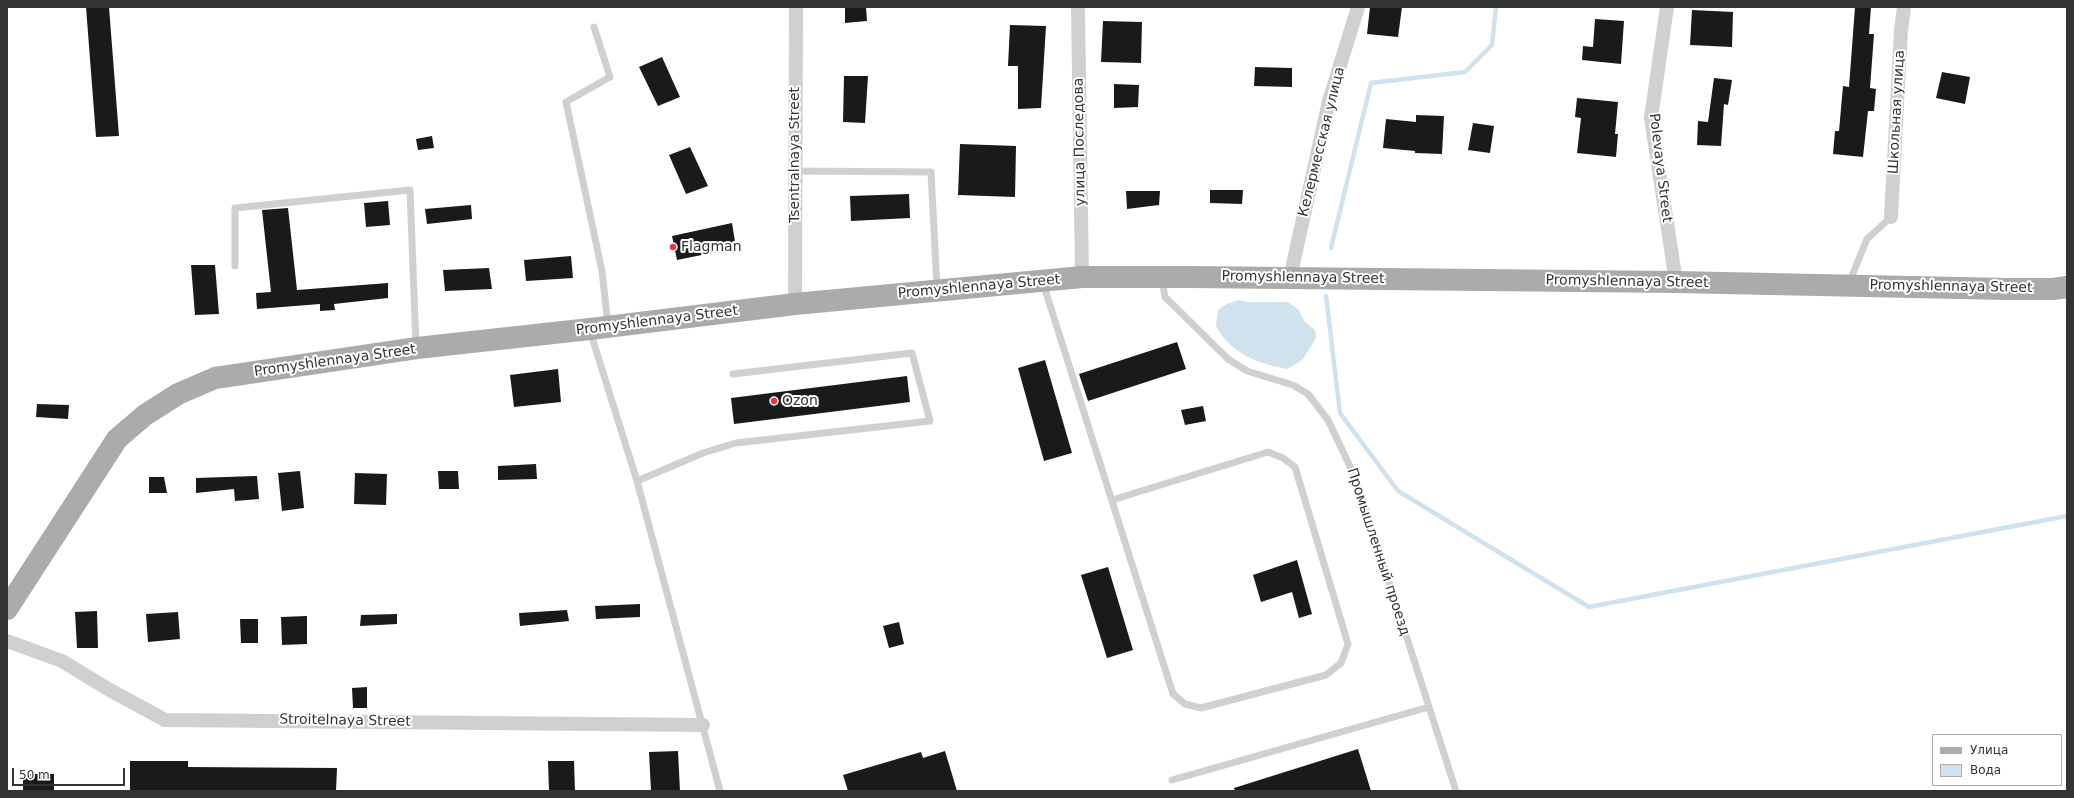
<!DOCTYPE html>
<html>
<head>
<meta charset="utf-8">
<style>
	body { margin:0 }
	#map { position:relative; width:2074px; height:798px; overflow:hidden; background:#fff; font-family:"DejaVu Sans",sans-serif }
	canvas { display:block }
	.frame { position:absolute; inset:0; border:8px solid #333; pointer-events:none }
	.legend { position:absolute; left:1932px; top:734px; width:130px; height:52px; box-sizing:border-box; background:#fff; border:1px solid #adadad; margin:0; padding:5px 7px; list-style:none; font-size:12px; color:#333 }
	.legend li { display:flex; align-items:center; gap:8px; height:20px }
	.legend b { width:20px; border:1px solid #adadad }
	.scale { position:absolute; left:12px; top:768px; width:113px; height:18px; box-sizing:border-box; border:2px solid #333; border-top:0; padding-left:5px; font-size:12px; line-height:14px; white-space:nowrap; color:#333; -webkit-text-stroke:3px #fff; paint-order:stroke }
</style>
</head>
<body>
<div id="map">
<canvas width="2074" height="798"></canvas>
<div class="frame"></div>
<ul class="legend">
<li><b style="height:5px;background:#ababab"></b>Улица</li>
<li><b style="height:11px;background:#cfe2ee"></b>Вода</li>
</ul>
<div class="scale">50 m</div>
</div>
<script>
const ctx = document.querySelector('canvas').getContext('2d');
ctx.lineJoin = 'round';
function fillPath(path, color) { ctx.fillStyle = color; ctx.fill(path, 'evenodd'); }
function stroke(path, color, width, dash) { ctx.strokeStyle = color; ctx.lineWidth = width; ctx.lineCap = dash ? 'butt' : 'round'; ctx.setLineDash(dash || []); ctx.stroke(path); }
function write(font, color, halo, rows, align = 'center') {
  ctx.font = font + ' "DejaVu Sans",sans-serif'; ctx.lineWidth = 4; ctx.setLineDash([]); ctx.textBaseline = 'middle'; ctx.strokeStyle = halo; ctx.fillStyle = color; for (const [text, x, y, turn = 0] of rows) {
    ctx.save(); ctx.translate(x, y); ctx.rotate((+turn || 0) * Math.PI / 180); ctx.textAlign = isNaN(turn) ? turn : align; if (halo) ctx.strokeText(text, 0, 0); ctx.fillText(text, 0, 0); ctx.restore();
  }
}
fillPath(new Path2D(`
	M1239,300L1248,302H1288L1298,309L1305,322L1315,330L1316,338L1303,359L1288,369C1258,364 1231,354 1216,326L1218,310L1227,304Z`), '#cfe2ee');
stroke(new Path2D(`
	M1331,248L1371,83L1465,72L1492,45L1496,7
	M1326,296L1340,413L1398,491L1589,607L2067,516`), '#cfe2ee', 4.5);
fillPath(new Path2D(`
	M86,7H109L119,136L96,137Z
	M845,7H866L867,21L845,23Z
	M1370,7H1402L1398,37L1367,34Z
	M1855,7H1871L1869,34H1874L1870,88L1876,89L1874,111H1868L1863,157L1833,154L1835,131H1839L1843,86L1849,87Z
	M1692,10L1733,12L1732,47L1690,45Z
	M1595,19L1624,21L1621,64L1582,60L1583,46L1593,47Z
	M1103,21L1142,22L1141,63L1101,62Z
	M1010,25L1046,26L1041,108L1018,109V66H1008Z
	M662,57L680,97L658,106L639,67Z
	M1255,67L1292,68V87L1254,86Z
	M1942,72L1970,77L1965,104L1936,98Z
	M844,76H868L865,123L843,122Z
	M1714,78L1732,80L1728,105L1724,104L1721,146L1697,145L1698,121L1708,122Z
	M1114,84L1139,85L1138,107L1114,108Z
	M1577,98L1618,102L1615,134H1618L1616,157L1577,153L1581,118L1575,117Z
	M1416,115L1444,116L1442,154L1415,153V151L1383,148L1386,119L1416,122Z
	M1473,123L1494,126L1490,153L1468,150Z
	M432,136L434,148L418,150L416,139Z
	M960,144L1016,146L1015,197L958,195Z
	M690,147L708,186L686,194L669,155Z
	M1210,190H1243L1242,204L1210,203Z
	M1126,191H1160L1159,205L1127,209Z
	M909,194L910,218L851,221L850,196Z
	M388,201L390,225L366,227L364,203Z
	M471,205L472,219L427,224L425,209Z
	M288,208L297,290L388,283V298L334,304L335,310L320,311V304L257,309L256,293L271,292L262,210Z
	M732,223L736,248L677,260L672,236Z
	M571,256L573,278L526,281L524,260Z
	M191,265H215L219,314L195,315Z
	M489,268L492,289L445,291L443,270Z
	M1177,342L1186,369L1088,401L1079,374Z
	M1045,360L1072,453L1044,461L1018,368Z
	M558,369L561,402L514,407L510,375Z
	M907,376L910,402L734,424L731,398Z
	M37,404L69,405L68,419L36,417Z
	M1203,406L1206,421L1185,425L1181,410Z
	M536,464L537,479L498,480V466Z
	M300,471L304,508L282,511L278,473Z
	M438,471H458L459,489H439Z
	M355,473L387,474L386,505L354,504Z
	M255,476H257L259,499L235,501L234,489L196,493V478Z
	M149,477H164L167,493H149Z
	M1297,560L1312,614L1299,618L1292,592L1261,602L1253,575Z
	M1108,567L1133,650L1107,658L1081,575Z
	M640,604V617L596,619L595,606Z
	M567,610L569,621L520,626L519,613Z
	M97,611L98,648H77L75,612Z
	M178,612L180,639L148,642L146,614Z
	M397,614V624L360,626L361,615Z
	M307,616V644L282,645L281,617Z
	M240,619H258V643H241Z
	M899,622L904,644L889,648L883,626Z
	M367,687V708H353L352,688Z
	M1358,749L1371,791H1235L1234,788Z
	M678,751L680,791H651L649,752Z
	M945,751L957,791H848L843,775L921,752L923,758Z
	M130,761H188V767L337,768L336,791L130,790Z
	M548,761H574L575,791H549Z
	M23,774H54V791H23Z`), '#1a1a1a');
stroke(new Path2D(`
	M594,27L610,77L566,102L602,271L608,325
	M795,171L931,172L937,288
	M235,266V208L410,190L416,346
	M1162,280L1165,297L1228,359L1247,371L1293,385L1308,394L1328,420L1356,479L1456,791
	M1043,283L1173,694L1185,704L1201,708L1326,675L1341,663L1348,644L1295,467L1283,458L1268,452L1112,500
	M1849,283L1867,239L1891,217
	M590,331L637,481L720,791
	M637,481L703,453L736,443L930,421L912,353L733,374
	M1172,780L1429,707`), '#d0d0d0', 7);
stroke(new Path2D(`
	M1078,7L1082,277
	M1667,7L1651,118L1676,282
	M1891,217L1901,30L1904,7
	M1290,278L1329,101L1358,7
	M795,304L796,7
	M7,641L62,661L108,689L165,720L703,725`), '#d0d0d0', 14);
stroke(new Path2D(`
	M7,609L117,439L145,415L178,394L215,378L417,348L590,329L795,304L1082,277H1189L1676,282L2006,289H2053L2067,287`), '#ababab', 22);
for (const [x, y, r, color] of [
	[673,247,4,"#e63946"],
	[774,401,4,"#e63946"]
]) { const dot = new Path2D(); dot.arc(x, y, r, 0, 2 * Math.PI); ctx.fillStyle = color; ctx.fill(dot); stroke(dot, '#fff', 1.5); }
write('14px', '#333', '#fff', [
	["Школьная улица",1897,112,-87],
	["улица Последова",1080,142,-91],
	["Келермесская улица",1322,142,-76],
	["Tsentralnaya Street",795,155,-90],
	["Polevaya Street",1660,168,83],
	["Promyshlennaya Street",1303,278,1],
	["Promyshlennaya Street",1627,282,1],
	["Promyshlennaya Street",979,287,-5],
	["Promyshlennaya Street",1951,287,1],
	["Promyshlennaya Street",657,321,-7],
	["Promyshlennaya Street",335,361,-8],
	["Промышленный проезд",1378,552,72],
	["Stroitelnaya Street",345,721,1]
]);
write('14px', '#333', '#fff', [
	["Flagman",681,247],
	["Ozon",782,401]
], 'left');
</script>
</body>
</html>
